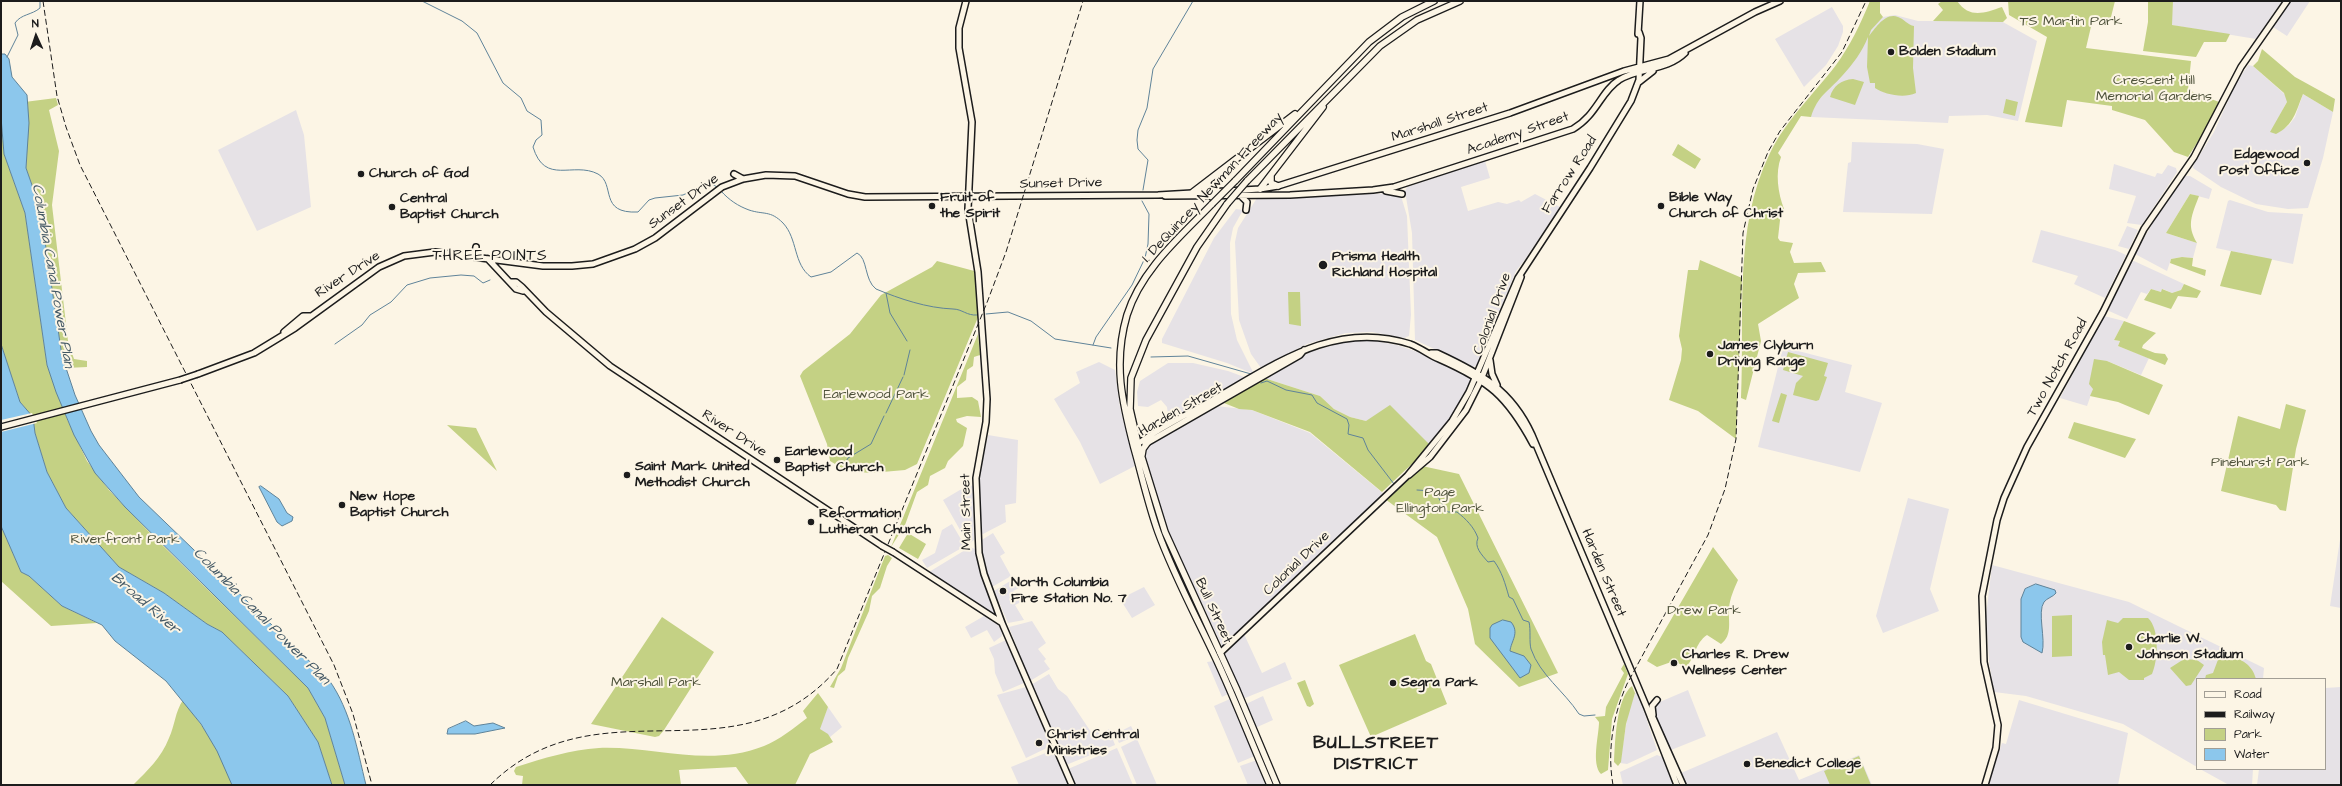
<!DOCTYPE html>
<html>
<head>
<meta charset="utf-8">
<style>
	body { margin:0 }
	#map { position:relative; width:2342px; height:786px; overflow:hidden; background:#fcf5e5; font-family:"Architects Daughter",sans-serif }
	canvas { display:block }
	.frame { position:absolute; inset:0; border:2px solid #1c1c1c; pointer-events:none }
	.legend { position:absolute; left:2196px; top:678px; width:130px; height:92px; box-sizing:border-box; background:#fcf5e5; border:1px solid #a29e95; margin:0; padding:5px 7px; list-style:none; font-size:12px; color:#1c1c1c }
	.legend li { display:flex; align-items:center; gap:8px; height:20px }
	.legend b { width:20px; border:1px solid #a29e95 }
	.north { position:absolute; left:16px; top:16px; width:40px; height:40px; -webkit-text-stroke:3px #fcf5e5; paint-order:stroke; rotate:357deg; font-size:11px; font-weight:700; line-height:16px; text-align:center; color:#1c1c1c }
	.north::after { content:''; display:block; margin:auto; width:14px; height:18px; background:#1c1c1c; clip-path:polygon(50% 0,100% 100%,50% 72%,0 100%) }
</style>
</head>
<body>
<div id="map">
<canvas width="2342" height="786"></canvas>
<div class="frame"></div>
<ul class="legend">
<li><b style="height:5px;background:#fcf5e5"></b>Road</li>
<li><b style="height:5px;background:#1c1c1c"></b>Railway</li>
<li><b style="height:11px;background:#c4d184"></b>Park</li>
<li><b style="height:11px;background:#8cc7ec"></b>Water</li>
</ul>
<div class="north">N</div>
</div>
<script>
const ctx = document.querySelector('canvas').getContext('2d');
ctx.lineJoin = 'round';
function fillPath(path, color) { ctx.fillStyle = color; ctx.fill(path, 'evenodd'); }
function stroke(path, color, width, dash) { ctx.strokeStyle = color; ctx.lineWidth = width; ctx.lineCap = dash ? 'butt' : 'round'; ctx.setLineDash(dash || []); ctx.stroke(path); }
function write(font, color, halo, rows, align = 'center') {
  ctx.font = font + ' "Architects Daughter",sans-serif'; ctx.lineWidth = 4; ctx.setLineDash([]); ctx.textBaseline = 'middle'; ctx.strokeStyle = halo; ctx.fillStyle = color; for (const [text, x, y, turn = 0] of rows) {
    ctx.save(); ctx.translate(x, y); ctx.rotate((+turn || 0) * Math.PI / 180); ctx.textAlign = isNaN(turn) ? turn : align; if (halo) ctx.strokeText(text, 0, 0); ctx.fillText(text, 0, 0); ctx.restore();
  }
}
fillPath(new Path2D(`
	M2173,1H2282L2256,39L2171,25Z
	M2291,1H2310L2287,36L2273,27Z
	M1832,7L1843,26V32L1838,46L1826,65L1804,87L1775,39Z
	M1895,15L1918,21H2001L2037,41L2018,121L1987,115L1949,116L1948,123L1811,117L1812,104L1865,34L1883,17Z
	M2248,65L2253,66L2289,98L2271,132H2279L2289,125L2295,117L2303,94L2333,112L2323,158L2308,208L2288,209L2256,204L2221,187L2193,168L2194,164L2214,132L2235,85Z
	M296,110L304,135L311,207L257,231L218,150Z
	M1852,142L1917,144L1944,149L1932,214L1843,212L1848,163L1851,162Z
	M1485,161L1490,178L1461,187L1468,211L1498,202L1507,204L1519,200L1521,202L1535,194L1560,207L1524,261L1516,271L1478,365L1473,367L1415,340L1412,233L1405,191L1407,187Z
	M2114,164L2155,177L2157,173L2162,174L2168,165L2176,168L2177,172L2142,225L2127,223L2136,196L2109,189Z
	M2185,176H2190L2212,189L2209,199L2190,194L2166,233L2197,243L2193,258L2182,257L2171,259L2167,271L2135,254L2159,212Z
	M1398,193L1401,196L1407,216L1411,315L1409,336L1404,338L1372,332L1346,333L1307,344L1261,368L1251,354L1239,320L1235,242L1238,228L1257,198Z
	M2230,200L2268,212L2303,214L2293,264L2216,248L2228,201Z
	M1236,209L1243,210L1233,228L1230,243L1231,314L1237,340L1254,374L1227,363L1162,343V339L1214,238Z
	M2127,226L2138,230L2129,249L2118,246Z
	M2041,230L2115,250L2126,255L2105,298L2074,284L2078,276L2032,262Z
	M2134,261L2184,284L2181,290L2172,293L2163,289L2161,292L2151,289L2147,294L2141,292L2127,319L2109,311L2108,308L2132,262Z
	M2104,316L2124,321L2114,340L2120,341L2118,346L2149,358L2141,375L2107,361L2093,389L2087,406L2060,398Z
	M1348,341H1376L1397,345L1421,353L1472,377L1471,385L1448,425L1431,446L1370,420L1366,421L1350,417L1334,409L1320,396L1264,378L1310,352Z
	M1783,347L1852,365L1845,392L1882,403L1860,472L1758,447Z
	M1099,362L1115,370L1120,407L1135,466L1100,484L1080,442L1054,399L1080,383L1076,372Z
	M1168,363H1193L1228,371L1247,378L1169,423L1167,407L1161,400L1148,407L1138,406L1137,392L1140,381Z
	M1216,406L1252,410L1310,433L1384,494L1223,648L1165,527L1143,449Z
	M988,435L1018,440L1016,503L1005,505L1006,522L983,534L980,533L979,478Z
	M970,484L973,487L974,540L968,544L943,500Z
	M1908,498L1949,509L1930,589L1939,611L1883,633L1876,616Z
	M952,524L965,546L927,568L922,560L935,553L942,530Z
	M993,533L1005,553L1000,556L1011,576L992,587L982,564L980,541Z
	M2341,533V608L2330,606Z
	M970,547L975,549L981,576L996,614L994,616L929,572Z
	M1992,565L2129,602L2264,668L2263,679H2197V767L2123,724L2026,696L1994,692L1989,662L1986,616Z
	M1015,578L1021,587L1013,591L1021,602L1015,605L1024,620L1008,623L994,591Z
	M1144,587L1155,605L1132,618L1120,599Z
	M984,616L1001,627L1002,636L994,642L987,630L971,638L965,627Z
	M1032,621L1046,643L1038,649L1046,659L1044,661L1050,669L1030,681L1009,627Z
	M1244,634L1262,673L1285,662L1292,679L1245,698L1242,696L1224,655Z
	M1006,640L1024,683L1003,692L995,673L994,659L989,648Z
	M1214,661L1228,694L1222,697L1207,662Z
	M1049,674L1058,689L1067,696L1091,732L1096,729L1100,735L1109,729L1115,745L1066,765L1031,685Z
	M1026,687L1051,746L1026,758L997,695Z
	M2341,687V785H2257L2259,769H2325V688Z
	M1688,690L1706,736L1671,750L1653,709L1655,704Z
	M1635,693H1637L1641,703L1657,750L1627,764L1620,763L1628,713Z
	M1263,696L1273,720L1255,728L1246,704Z
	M1230,699L1255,756L1238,763L1214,706Z
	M2019,700L2128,733L2118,785H1988L2002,743L2006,744Z
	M828,707L842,727L830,737L819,729Z
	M1131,726L1136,736L1119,743L1115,734Z
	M1777,732L1799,780L1859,755L1872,785H1686L1681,773Z
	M1137,739L1157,785H1137L1121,747Z
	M1117,748L1133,785H1075L1068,769Z
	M1053,750L1069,785H1019L1011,767Z
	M1657,755L1662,757L1673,785H1623L1620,772Z
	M1257,760L1268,785H1248L1240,766Z
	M2200,769H2253L2252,785H2229Z`), '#e6e2e6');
fillPath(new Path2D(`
	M1870,1H1880V13L1883,17L1871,30L1869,36C1875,29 1885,12 1898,17C1904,19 1908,25 1914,26L1913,68L1916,93C1903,99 1884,94 1875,88V83H1870L1867,67L1868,37C1862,52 1853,64 1842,76C1828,92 1818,95 1811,117L1801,116L1778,153L1781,157C1775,173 1778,193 1784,209L1781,211L1778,238L1780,241L1793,243L1790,252L1794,263L1821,262L1826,272L1798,273L1794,284L1799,298L1758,324L1761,341L1746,400L1741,398C1745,317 1733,228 1770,153C1786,120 1814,94 1836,65C1850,46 1861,23 1870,1Z
	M1942,1H1957C1970,19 1984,13 2002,7L2007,18L2003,22L1933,21L1943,10L1938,4Z
	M2008,1H2115L2110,21L2093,18L2086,48L2191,61L2188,90L2219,102L2202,135L2188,157L2174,152L2145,120L2112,110V106L2067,100L2062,127L2025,122L2047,37L2009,15Z
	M2148,1H2173L2172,25L2230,34L2226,42H2204L2196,57L2143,51L2148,22Z
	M2262,49L2295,77L2335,99L2333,112L2303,94C2296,111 2294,125 2276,134L2270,132L2287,102L2284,93L2253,66L2258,61Z
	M1853,79L1864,82L1855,105L1830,97C1833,86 1841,80 1853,79Z
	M56,98L58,105L49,110L59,151L52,205L68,341L74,359L87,361V367L66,368L62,356L40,208L26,168L28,104L1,105Z
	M2006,99L2018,102L2015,116L2003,113Z
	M1,117L4,154L25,213L47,365L67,419L87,461L109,490L152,535L308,688L325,718L345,785H332L318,742L288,696L222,632L207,624L164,593L119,567L66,508L47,472L35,433L33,417L20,402L1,344Z
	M1678,144L1701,159L1695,169L1672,155Z
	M2190,194L2199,196C2192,215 2186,225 2197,243L2166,233Z
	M2231,251L2272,259L2261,295L2220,286Z
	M2182,257L2193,258L2192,266L2206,270L2205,276L2170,263L2171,259Z
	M1700,260L1742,278L1736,439L1698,411L1669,400L1681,360L1682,349L1679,336L1688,270H1698Z
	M937,261L978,272L981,310L917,464L905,470L871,473L847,471L830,461L827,444L800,376L803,371L850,334L881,295L932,267Z
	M2184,284L2201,291L2197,298L2178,296L2171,309L2144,300L2151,289L2161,292L2162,289L2172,293L2181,290Z
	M1288,292H1300L1301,326L1289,324Z
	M2124,321L2156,333L2143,345L2142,348L2155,353L2165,354L2168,359L2165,365L2118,346L2120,341L2114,340Z
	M978,334L980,355L974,357L973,366L967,370L966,380L957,387V398L972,397L978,401L981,417L967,416L956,419L957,422L967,428L963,446L948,461L945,468L930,476L928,485L917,492L905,525L891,547Z
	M1788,352L1828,363L1824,376L1827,377L1819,400L1816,401L1793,395L1796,383L1803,376L1783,370Z
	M2094,359L2107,361L2163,385L2149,415L2118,402L2090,396L2093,389L2089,384Z
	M1264,378L1320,396L1334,409L1350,417L1366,421L1390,405L1431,446L1382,492L1310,432L1252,410L1239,409L1224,403Z
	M1781,393L1787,395L1779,423L1772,421Z
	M2286,404L2306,410L2296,449L2286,511L2280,510L2276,505L2221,491L2238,416L2280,429Z
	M2074,422L2136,439L2125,458L2068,438Z
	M447,425L476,428L497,471Z
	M1422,466L1459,474L1558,673L1519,687L1475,644L1468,609L1437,537L1385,499Z
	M1,526L21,572L29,576L62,606L97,623L51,626L1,581Z
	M908,533L926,544L918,559L899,548Z
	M1713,547L1738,580C1734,589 1730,598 1729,608C1728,621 1733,635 1721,644L1707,635C1695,643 1695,658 1686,667L1674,661L1657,667L1647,661Z
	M888,555L892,558L887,566L880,588L872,596L869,611L848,658L845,670L838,676L834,688L830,687L841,668L885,556Z
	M2072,615V656L2052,657V616Z
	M662,617L714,652L664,730L659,736L655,737L591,724Z
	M2123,618H2148C2160,629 2158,661 2152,674L2144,678V680H2129L2119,672L2108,675L2105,655H2103L2102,642L2107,620L2118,623Z
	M1415,634L1426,661L1431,664L1447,704L1371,737L1339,665Z
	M2224,654C2239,658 2252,663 2256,679H2205L2206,675L2213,673L2219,657Z
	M2184,659L2197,660L2204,665L2191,685L2186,686L2170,668Z
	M1624,664L1628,674L1612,719L1608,770L1601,774C1591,764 1599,735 1599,722L1595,717L1605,716L1606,707L1624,673L1621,669Z
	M1305,680L1314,704L1310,707L1307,706L1297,683Z
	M1632,686L1635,693L1626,724L1621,762L1618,766L1614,762C1615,743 1616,698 1632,686Z
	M818,693L828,707L820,729L828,734L833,742L810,754L795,785H749L736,767L679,770L681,785H522L523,776L516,775L514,771L516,767C544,758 570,750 599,748C655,746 708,768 764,746C779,740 794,728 807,718L803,711Z
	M183,700C199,721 227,759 232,785H133C148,770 161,758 169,738C175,725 175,712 183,700Z
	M1859,756L1871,785H1830L1824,771Z`), '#c4d184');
const water = new Path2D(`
	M1,54H5L9,59L12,77L27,95L29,123L26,168L40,208L62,356L75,395L91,431L99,445L139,497L329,680C351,711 357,749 366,785H345L325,718L308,688L125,507L95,473L74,435L56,392L47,365L25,213L4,154L1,117Z
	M1,344L20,402L33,417L35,433L47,472L66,508L119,567L164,593L207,624L222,632L288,696L318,742L332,785H232L217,751L201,724L166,681L115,641L102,625L62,606L29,576L21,572L1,526Z
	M261,486L279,499L287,513L293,517L292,521L282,526L277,522L259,487Z
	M2036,584L2055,590L2056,593C2053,597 2047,598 2044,602C2037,612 2046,639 2042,653L2023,642L2021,637V599L2025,589Z
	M1503,620L1511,622C1520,633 1511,641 1510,651L1524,656L1531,665L1529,673L1520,678L1490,638V628L1492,625Z
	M466,721L474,726L493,723L505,728L475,734H447L448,729Z`);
fillPath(water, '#8cc7ec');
stroke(water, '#5f8399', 1);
fillPath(new Path2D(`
	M32,413L37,423L1,432V420Z`), '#fcf5e5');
stroke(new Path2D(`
	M422,1L462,21L477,33L503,83L521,98L527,111L541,120L542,135L536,140L533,147C545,186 573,161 598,174C616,184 598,214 638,212L649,200L655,198L683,195L706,184H712L717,187
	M7,57L18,35L15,23C21,14 32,15 40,8V1
	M1143,190L1148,160L1138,149L1137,140L1138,130L1147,108L1153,69L1193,1
	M721,191C729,200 738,206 749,210C764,215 770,210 783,223C798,239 793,264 811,277L831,272L857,253C868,258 864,280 876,289C900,299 927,308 953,309C962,309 967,316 977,315
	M886,293L890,313L907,341
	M986,314L1008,312L1031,321L1055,339L1111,348
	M335,344L362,325L370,315L391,302L407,285L430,278L461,275L474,276L483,283L490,280
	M1093,345L1096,337L1132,285L1145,258L1148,244L1149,214L1142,201
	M1151,357L1188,356L1251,374
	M904,375L910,350
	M1261,383L1267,381L1286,390L1312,395L1317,403L1347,419L1349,425L1348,434L1363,438L1368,450L1394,484
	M886,413L903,377
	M844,465L848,458L871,444L884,416
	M1417,490L1433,491C1440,497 1441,505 1448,512H1457C1466,519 1474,527 1478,538C1474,547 1481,554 1488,562L1494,561C1502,572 1505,583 1509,597L1513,599L1523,620L1529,622C1531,630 1529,642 1531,649C1540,675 1564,691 1579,714L1584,716L1595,715`), '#5f8399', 1);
const major = new Path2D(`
	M966,1L959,28V48L972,122L968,209L978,272L987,399L986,422L976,478L979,553L984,574L1002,623L1072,785
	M1638,34L1640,1
	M1639,82L1653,71
	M734,174L743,179
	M1386,191L1402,194
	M1165,196L1290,195L1373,190L1394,187L1573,129C1597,115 1601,91 1619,80C1639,67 1667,71 1685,53
	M1241,196L1247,202L1246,210
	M469,256L475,253L476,247
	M488,259L516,289L523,291
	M511,282H516L522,287L546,312L610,366L882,546
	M284,332L303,316H310
	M1431,353H1437C1480,373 1511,389 1532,435L1647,708L1677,785
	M1490,360L1492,374L1497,385
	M198,374L254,353L295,328L379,267L404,256L435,252L543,266H572L593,264L635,249L655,238L722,187L743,179L766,175L795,176L848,194L865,197L1158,195L1260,189L1278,186L1510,113L1624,71L1669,59L1755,12L1780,1
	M1,427L180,380
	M1145,444L1300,355L1304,350
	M1136,446C1142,437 1203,406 1216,398C1277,363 1336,320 1410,344C1421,348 1429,355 1439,359C1489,381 1507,396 1533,444
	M1409,475L1430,457L1466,410L1481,380L1521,277
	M893,552L1002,623
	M1220,653L1407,476L1452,421L1469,392L1518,278L1590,168L1631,101L1639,80L1641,38L1639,32
	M1650,711L1683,785
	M1653,715L1652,706L1657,700
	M1985,785L1996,748L1998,725L1984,662L1982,596L1997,520L2004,498L2027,447L2103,312L2144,229L2194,157L2241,67L2287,1`);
const highway = new Path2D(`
	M1271,175V183L1278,186
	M1235,181L1369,42L1402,17L1434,1
	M1247,181L1380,46L1417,20L1460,1
	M1208,183L1204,191L1212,197
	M1260,189L1323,107
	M1193,192L1295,114
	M1212,204C1180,237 1141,270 1127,315C1113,363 1122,402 1134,448C1142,476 1148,504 1158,532C1174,576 1197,618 1217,661C1236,702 1252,744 1270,785
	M1227,204L1197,247L1146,340L1131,378L1130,409L1139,448L1165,532L1237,690L1277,785
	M1142,455L1143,449L1148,442`);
stroke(major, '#1c1c1c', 8);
stroke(highway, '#1c1c1c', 8);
stroke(major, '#fcf5e5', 5);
stroke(highway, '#fcf5e5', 5.5);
stroke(new Path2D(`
	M43,1L57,96L66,127L80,165L334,665L353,714L372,785
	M490,785C599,678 735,786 837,669L988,300L1006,252L1083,1
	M1613,785C1607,751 1613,715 1627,684L1708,535L1725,489L1736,439L1743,233L1753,189L1768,152L1780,131L1842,52L1866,1`), '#1c1c1c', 1, [6, 3]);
const majorBridge = new Path2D(`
	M180,380L198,374
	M882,546L893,552`);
const highwayBridge = new Path2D(`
	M1212,204L1235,181
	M1227,204L1247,181`);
stroke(majorBridge, '#1c1c1c', 8, []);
stroke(highwayBridge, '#1c1c1c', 8, []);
stroke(majorBridge, '#fcf5e5', 5);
stroke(highwayBridge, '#fcf5e5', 5.5);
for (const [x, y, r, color] of [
	[1891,52,4,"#1c1c1c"],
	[2307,163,4,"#1c1c1c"],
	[361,174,4,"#1c1c1c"],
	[932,206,4,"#1c1c1c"],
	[1661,206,4,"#1c1c1c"],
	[392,207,4,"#1c1c1c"],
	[1323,265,5,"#1c1c1c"],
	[1710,354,4,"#1c1c1c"],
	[777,460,4,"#1c1c1c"],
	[627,475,4,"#1c1c1c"],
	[342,505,4,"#1c1c1c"],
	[811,522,4,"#1c1c1c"],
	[1003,591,4,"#1c1c1c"],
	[2129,647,4,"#1c1c1c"],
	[1674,663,4,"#1c1c1c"],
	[1393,683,4,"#1c1c1c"],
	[1039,743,4,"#1c1c1c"],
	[1747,764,4,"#1c1c1c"]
]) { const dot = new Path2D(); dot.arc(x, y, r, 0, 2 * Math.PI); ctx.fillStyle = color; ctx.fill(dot); stroke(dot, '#fcf5e5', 1.5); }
write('14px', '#4e523b', '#fcf5e5', [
	["TS Martin Park",2071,22],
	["Crescent Hill",2154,81],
	["Memorial Gardens",2154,97],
	["Earlewood Park",876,395],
	["Pinehurst Park",2260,463],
	["Page",1440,493],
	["Ellington Park",1440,509],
	["Riverfront Park",125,540],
	["Drew Park",1704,611],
	["Marshall Park",656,683]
]);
write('bold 14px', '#1c1c1c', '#fcf5e5', [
	["Bolden Stadium",1899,52],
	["Edgewood",2299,155,"right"],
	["Post Office",2299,171,"right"],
	["Church of God",369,174],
	["Fruit of",940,198],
	["the Spirit",940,214],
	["Bible Way",1669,198],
	["Church of Christ",1669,214],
	["Central",400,199],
	["Baptist Church",400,215],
	["Prisma Health",1332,257],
	["Richland Hospital",1332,273],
	["James Clyburn",1718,346],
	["Driving Range",1718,362],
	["Earlewood",785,452],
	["Baptist Church",785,468],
	["Saint Mark United",635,467],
	["Methodist Church",635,483],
	["New Hope",350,497],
	["Baptist Church",350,513],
	["Reformation",819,514],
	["Lutheran Church",819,530],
	["North Columbia",1011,583],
	["Fire Station No. 7",1011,599],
	["Charlie W.",2137,639],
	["Johnson Stadium",2137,655],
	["Charles R. Drew",1682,655],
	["Wellness Center",1682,671],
	["Segra Park",1401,683],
	["Christ Central",1047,735],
	["Ministries",1047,751],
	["Benedict College",1755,764]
], 'left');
write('14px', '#1c1c1c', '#fcf5e5', [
	["Marshall Street",1440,123,-18],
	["Academy Street",1518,134,-19],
	["Farrow Road",1570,175,-57],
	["Sunset Drive",1061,184,-1],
	["I. DeQuincey Newman Freeway",1213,188,-47],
	["Sunset Drive",684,202,-36],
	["River Drive",348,275,-33],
	["Colonial Drive",1493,314,-70],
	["Two Notch Road",2058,368,-61],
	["Harden Street",1181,410,-30],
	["River Drive",734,434,33],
	["Main Street",967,512,-91],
	["Colonial Drive",1297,564,-44],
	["Harden Street",1603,573,67],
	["Bull Street",1213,611,65]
]);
ctx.letterSpacing = '1px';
write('15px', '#1c1c1c', '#fcf5e5', [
	["THREE POINTS",490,257]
]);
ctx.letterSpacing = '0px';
write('italic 15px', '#435865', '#fcf5e5', [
	["Columbia Canal Power Plan",52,276,80],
	["Broad River",145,604,41],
	["Columbia Canal Power Plan",261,617,45]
]);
ctx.letterSpacing = '1px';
write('bold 18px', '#1c1c1c', '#fcf5e5', [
	["BULLSTREET",1376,744],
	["DISTRICT",1376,765]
]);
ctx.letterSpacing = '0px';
</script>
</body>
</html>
